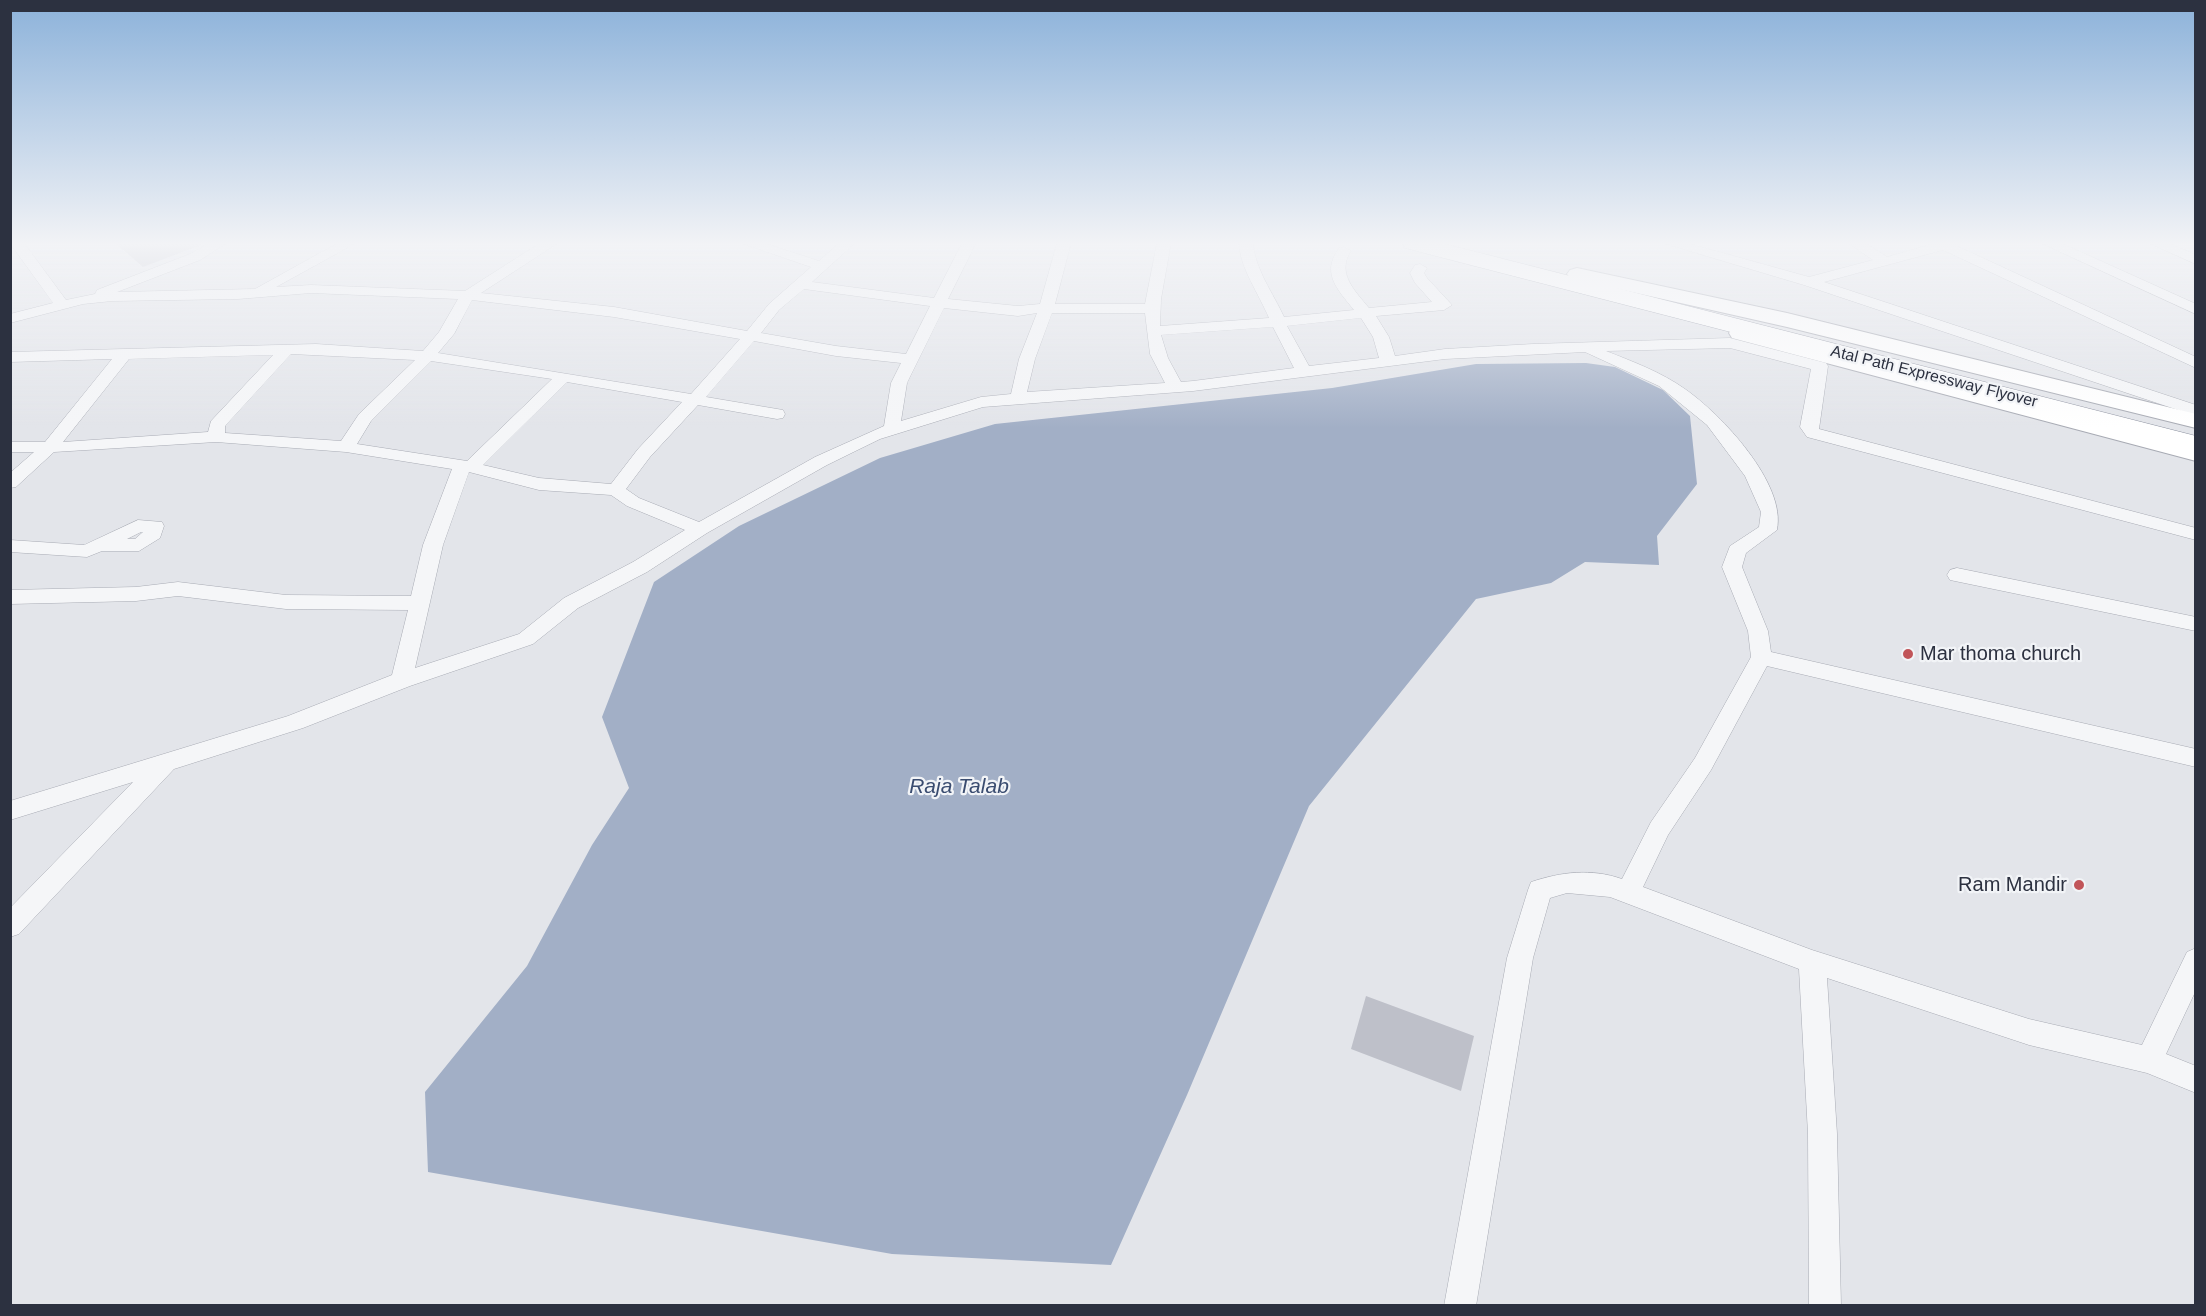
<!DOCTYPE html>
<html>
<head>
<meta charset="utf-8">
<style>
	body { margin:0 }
	#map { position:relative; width:2206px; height:1316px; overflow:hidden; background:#e3e5ea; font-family:Arial,sans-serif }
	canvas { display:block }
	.frame { position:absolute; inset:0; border:12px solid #2c3140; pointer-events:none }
</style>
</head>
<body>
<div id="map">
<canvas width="2206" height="1316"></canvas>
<div class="frame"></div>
</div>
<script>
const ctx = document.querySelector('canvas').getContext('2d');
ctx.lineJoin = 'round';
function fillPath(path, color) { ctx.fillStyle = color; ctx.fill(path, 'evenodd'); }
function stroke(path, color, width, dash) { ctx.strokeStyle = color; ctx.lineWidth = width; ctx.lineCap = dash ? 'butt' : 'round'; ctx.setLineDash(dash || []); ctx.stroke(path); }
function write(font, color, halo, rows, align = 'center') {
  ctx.font = font + ' Arial,sans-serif'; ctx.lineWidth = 4.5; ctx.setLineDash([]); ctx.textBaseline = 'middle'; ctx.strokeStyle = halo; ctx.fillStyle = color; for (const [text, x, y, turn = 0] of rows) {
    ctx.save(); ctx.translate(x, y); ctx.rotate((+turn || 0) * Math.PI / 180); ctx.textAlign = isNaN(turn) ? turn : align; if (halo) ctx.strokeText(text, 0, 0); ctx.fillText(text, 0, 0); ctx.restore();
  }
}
fillPath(new Path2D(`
	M1586,363L1615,367L1663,390L1690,416L1697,484L1657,536L1659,565L1585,562L1551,583L1476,599L1309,806L1187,1095L1111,1265L892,1254L428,1172L425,1092L527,966L592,845L629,788L602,717L654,582L739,526L880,458L995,424L1332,388L1476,364Z`), '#a2afc6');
fillPath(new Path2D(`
	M115,243H201V245L143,267Z
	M1366,996L1474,1036L1461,1091L1351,1049Z`), '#bec0c9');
const street = new Path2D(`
	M10,243H24L66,300L95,294L97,290L190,254L209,243H227L200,260L117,292L255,289L338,243H356L276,287L311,285L465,291L540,243H558L481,293L614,307L747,331L769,304L811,267L741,243H764L819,261L839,243H855L812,282L934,298L962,243H976L948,299L1018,306L1040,304L1057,243H1071L1055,304H1145L1157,243H1171L1161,299L1160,326L1269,318C1259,294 1240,268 1239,243H1253C1255,269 1273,293 1284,317L1354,310C1337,289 1321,273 1339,248L1344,247L1351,251C1336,273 1355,291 1369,308L1432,302L1415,283L1410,273L1415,265L1420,264L1427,268L1424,273L1427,278L1452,305L1444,310L1376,316L1389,337L1395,356L1445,349L1533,344L1730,338L1826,363L1828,366L1819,429L2196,528V540L1807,437L1800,427L1811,369L1730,348L1606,351C1634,362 1661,372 1685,389C1721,414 1787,484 1777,530L1746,553L1742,567L1768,631L1771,652L2196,749V767L1767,666L1711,770L1668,835L1643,887L1812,950L2029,1019L2142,1045L2187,952L2196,948V990L2166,1054L2196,1066V1093L2147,1073L2029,1045L1827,978L1837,1134L1841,1306H1809L1808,1134L1799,969L1610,897L1567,893L1550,898L1533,958L1476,1306H1444L1507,958L1528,890L1531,882C1561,872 1591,868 1622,879L1651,822L1695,758L1751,657L1748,631L1722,567L1730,546L1759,527L1761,512L1745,476L1707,425L1659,386L1585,352L1445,359L1193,391L983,407L880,439L827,465L707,533L647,572L578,608L533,644L410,686L303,728L174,769L19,934L10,937V908L133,782L10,820V801L288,716L392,675L408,610L286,609L178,596L136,601L10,604V590L136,587L178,582L286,595L411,596L423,545L452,469L346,452L216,442L54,452L16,487L10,488V473L34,452H10V442H45L112,359L10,362V352L316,344L423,351L439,332L458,299L311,293L238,299L112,301L83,304L10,323V314L53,303ZM804,289L930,306L906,354L836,346L761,333L779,310ZM472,300L614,317L740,339L691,394L438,353L454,334ZM944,308L1018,316L1037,313L1019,359L1011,394L981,397L901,421L907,383ZM1052,313H1145L1150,354L1165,383L1027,392L1035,359ZM1361,318L1373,337L1379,358L1309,366L1287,326ZM1273,327L1294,368L1193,381L1181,382L1168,358L1161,335ZM754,341L836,356L901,363L891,383L884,426L815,457L699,522L639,498L626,489L650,457L698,405L777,419L783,418L785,414L783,410L706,397ZM291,354L415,360L359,414L341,441L225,433V426ZM273,355L211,421L208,432L63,442L129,359ZM431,361L552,379L467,461L357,444L371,421ZM567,382L682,402L638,449L611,484L539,478L483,465ZM469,472L539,490L611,495L627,506L685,530L633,562L564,598L519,634L415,668L443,545Z
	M1663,243H1687L1809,277L1873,260L1848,243H1866L1887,257L1936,243H1961L1957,246L2196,357V368L1943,250L1824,282L2196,405V416L1804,285Z
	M2041,243H2061L2196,304V314Z
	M2149,243H2169L2196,255V264Z
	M138,520L162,522L164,526L160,538L139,551H102L87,557L10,552V540L84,545ZM143,532L135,539H127L141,532Z
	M1957,568L2196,617V631L1950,580L1947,575L1950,570Z`);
const secondary = new Path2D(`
	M1577,268L1787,313L2196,414V428L1787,327L1570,278L1567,274L1570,270Z
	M1740,326L2196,446V461L1732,338L1729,333L1732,328Z`);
const highway = new Path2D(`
	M1402,243H1441L2196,436V452L1405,248Z`);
stroke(street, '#a8abb4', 1);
stroke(secondary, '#a8abb4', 2);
stroke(highway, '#8c919f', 1);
fillPath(street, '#f5f6f8');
fillPath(secondary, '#fff');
fillPath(highway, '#fff');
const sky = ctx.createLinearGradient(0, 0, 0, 428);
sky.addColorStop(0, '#8cb2da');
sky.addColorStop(0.57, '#f2f3f6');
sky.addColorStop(1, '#f2f3f600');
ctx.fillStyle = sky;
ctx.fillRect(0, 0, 2206, 428);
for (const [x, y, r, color] of [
	[1908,654,6,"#c15559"],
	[2079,885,6,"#c15559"]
]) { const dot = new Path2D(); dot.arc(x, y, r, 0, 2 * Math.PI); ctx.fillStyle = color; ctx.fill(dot); stroke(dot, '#f2f4f7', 2); }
write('16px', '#2c3140', '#f2f4f7', [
	["Atal Path Expressway Flyover",1934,377,14]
]);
write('20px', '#2c3140', '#f2f4f7', [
	["Mar thoma church",1920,654],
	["Ram Mandir",2067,885,"right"]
], 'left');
write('italic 21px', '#3a4c70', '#f2f4f7', [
	["Raja Talab",959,787]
]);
</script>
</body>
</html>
